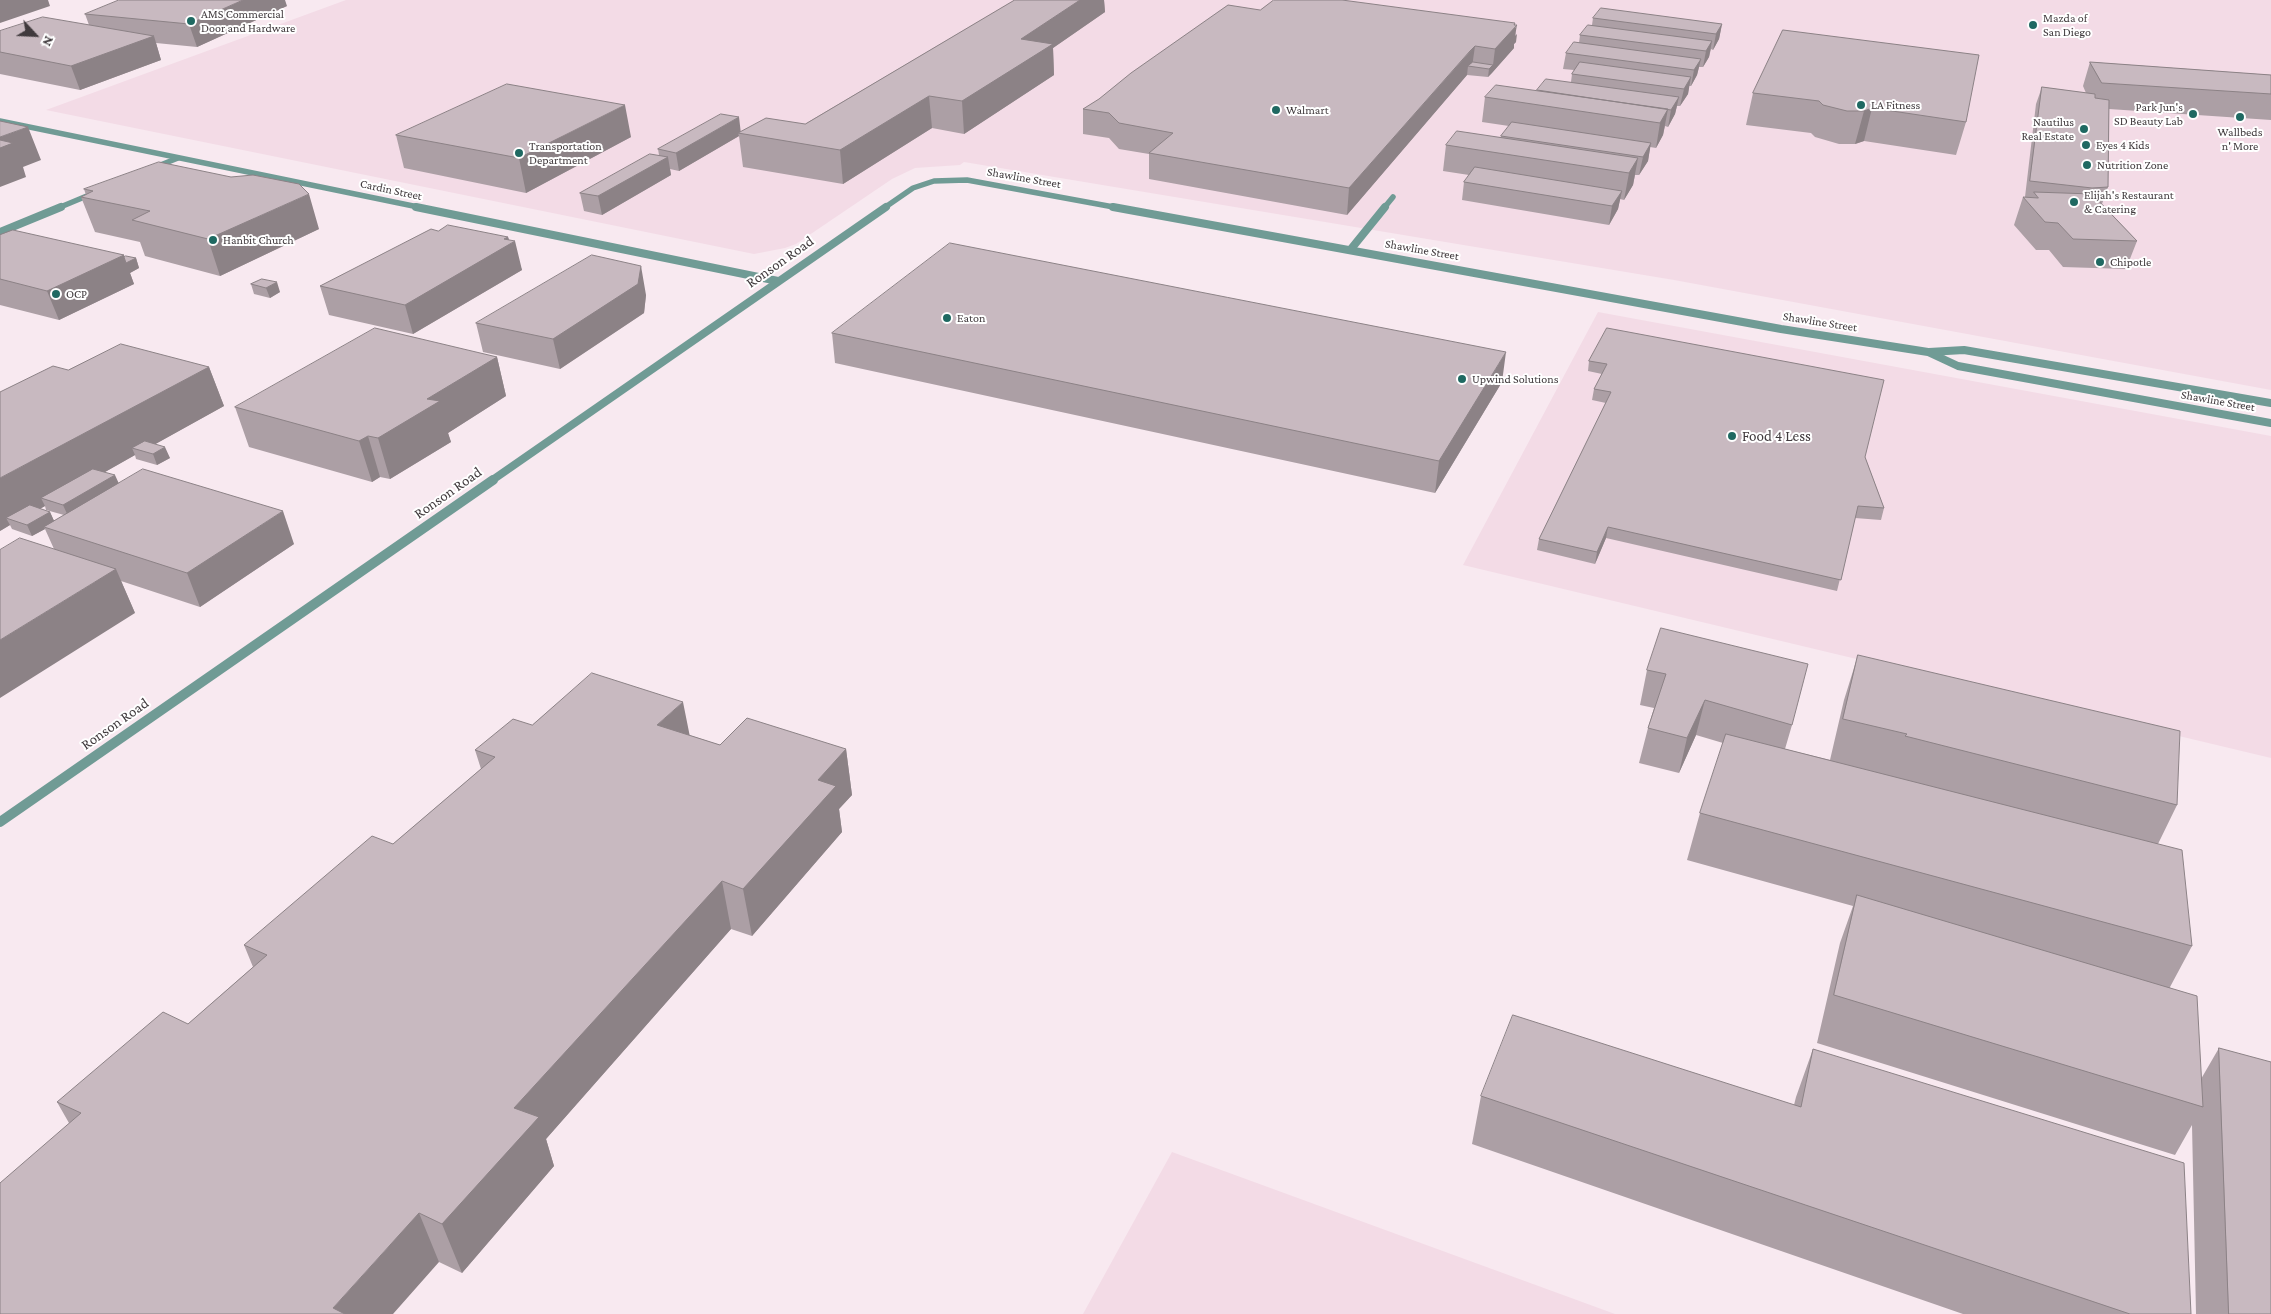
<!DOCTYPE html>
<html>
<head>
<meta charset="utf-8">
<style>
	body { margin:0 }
	#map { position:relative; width:2271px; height:1314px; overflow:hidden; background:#f8e9f0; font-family:"Crimson Pro",serif }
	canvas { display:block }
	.north { position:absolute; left:10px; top:10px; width:50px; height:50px; -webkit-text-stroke:4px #fff; paint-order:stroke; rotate:115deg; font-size:14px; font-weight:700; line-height:20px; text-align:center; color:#403a3d }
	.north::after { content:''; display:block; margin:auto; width:18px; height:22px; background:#403a3d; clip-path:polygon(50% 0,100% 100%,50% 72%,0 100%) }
</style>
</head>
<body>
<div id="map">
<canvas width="2271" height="1314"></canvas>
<div class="north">N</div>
</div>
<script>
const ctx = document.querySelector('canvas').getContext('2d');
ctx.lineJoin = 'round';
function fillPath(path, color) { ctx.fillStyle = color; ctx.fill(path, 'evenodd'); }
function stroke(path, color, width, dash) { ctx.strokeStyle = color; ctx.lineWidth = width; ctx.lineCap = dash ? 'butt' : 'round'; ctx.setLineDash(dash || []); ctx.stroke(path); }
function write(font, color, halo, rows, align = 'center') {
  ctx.font = font + ' "Crimson Pro",serif'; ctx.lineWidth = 4; ctx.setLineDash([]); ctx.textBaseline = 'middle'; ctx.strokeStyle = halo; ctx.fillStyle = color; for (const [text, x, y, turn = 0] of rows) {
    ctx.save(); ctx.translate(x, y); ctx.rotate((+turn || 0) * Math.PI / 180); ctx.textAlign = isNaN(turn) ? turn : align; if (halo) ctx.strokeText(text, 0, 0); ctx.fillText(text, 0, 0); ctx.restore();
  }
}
fillPath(new Path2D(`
	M346,0H2271V390L1674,280L964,162L960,165L915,168L892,179L796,244L785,248L754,254L46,110Z
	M1598,312L2271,436V758L1463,565Z
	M1172,1152L1615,1314H1083Z`), '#f3dbe6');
stroke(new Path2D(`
	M153,168L178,158
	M58,208L94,193
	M1384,208L1393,197`), '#709b95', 5.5);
stroke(new Path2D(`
	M0,232L61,207
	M1351,249L1385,207`), '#709b95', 8);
stroke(new Path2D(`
	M0,121L423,208
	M884,208L913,188L934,181L967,180L1119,208`), '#709b95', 5.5);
stroke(new Path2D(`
	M416,207L778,281
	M1113,207L1781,329L1928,352L1958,366L2271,423
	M1929,352L1964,350L2271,403
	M491,481L886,207`), '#709b95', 8);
stroke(new Path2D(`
	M0,822L493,480`), '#709b95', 10);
fillPath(new Path2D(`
	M1015,0H1104L1105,12L1053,48L1054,75L964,134L932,128L843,184L743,167L739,136L679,171L670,169L671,175L602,215L584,211L580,193L659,155L658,149L741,132L805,124Z
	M287,6L197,47L156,43L161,60L80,90L0,74V31L89,25L85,14Z
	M1260,10L1515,25L1516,42L1514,44V48L1488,77L1467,75L1347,215L1149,179V154L1119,149L1109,138L1083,134V109Z
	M1593,18L1722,24L1719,39L1713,50L1711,49L1709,57L1703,67H1699L1697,75L1691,86H1689L1688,94L1680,106H1677L1675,114L1668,127L1665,126L1663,135L1656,148L1650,147L1648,161L1639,175H1635L1633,185L1624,200L1620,199L1618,209L1609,225L1462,200L1464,182L1469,175L1443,171L1446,145L1501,137V136L1509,126L1482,122L1485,97L1536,91L1571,82L1572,74L1574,70L1563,69L1566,53L1579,43L1580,35L1592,25Z
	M1783,30L1966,122L1956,155L1864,141L1855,144H1839L1815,137L1811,133L1746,125L1753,93Z
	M2090,62L2271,75V120L2109,109L2108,187L2102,204L2137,241L2126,269L2063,267L2049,250H2036L2014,225L2023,197H2025L2036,104L2042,87L2086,93L2083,86Z
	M396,135L631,137L526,193L404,168Z
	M84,189L319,229L220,276L145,256L140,242L95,232L81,197L86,195Z
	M438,231L508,237L522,270L413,334L329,315L320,286Z
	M0,235L124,255V257L136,258L139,268L130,273L134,284L59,320L0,305Z
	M262,279L280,292L270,298L254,294L251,284Z
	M646,295L644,313L560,369L483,352L476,323Z
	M1607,328L1865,457L1884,508L1881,520L1855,518L1837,591L1606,538L1595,564L1537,550L1539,539L1606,403L1592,400L1594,389L1602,374L1588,371L1589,361Z
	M832,333L1502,382L1435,493L835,363Z
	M497,357L506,396L448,433L451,442L390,479L380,477L372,482L249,447L235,407Z
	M209,367L224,406L155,444L170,458L157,465L136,459L135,455L105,472L119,484L294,544L200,607L121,581L135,613L54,549L45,529L32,536L12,529L10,525L0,531L68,370ZM45,506L46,510L64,515L54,521L50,512L40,509Z
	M1661,628L1792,725L1785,749L1830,760L1844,700L1858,655L2177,805L2158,844L2192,946L2170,987L2201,1079L2219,1048L2271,1314H2196L2192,1125L2175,1155L1817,1043L1840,943L1853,906L1687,860L1700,813L1723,743L1696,735L1679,773L1639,763L1648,728L1654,708L1640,705L1647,670Z
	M532,725L689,735L720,745L846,749L852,795L839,809L842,832L752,936L731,929L546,1139L554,1166L462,1273L439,1262L69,1123L57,1102L188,1024L253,967L244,945L393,844L481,769L475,750Z
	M1813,1049L2191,1314H1963L1472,1144L1481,1096L1794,1105L1796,1097Z`), '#ac9fa5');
fillPath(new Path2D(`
	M0,0H48L50,6L0,23Z
	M243,0H285L287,6L197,47L189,24Z
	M1080,0H1104L1105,12L1053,48L1054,75L964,134L962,101L1021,39Z
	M1515,23V28L1517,25L1515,36L1517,34L1516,42L1514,44V48L1492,73L1495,49Z
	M1722,24L1719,39L1713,50L1716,34Z
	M154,36L161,60L80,90L71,66Z
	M1712,41L1709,57L1703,67L1706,51Z
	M1475,46L1472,67L1468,66L1467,75L1347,215L1349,188Z
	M1701,59L1697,75L1691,86L1694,70Z
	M1493,65L1492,73L1488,77L1489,69Z
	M1691,77L1688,94L1680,106L1684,89Z
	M929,96L932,128L843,184L840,150Z
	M1679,97L1675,114L1668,127L1671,110Z
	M625,105L631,137L526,193L519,158Z
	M1872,108L1864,141L1855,144L1864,111Z
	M1668,109L1663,135L1656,148L1660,123Z
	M739,117L741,134L738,133L739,136L679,171L676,153Z
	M28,127L41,160L23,167L26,177L0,187V137Z
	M1651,143L1648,161L1639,175L1643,157Z
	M668,157L671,175L602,215L598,196Z
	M1638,158L1633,185L1624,200L1629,173Z
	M1622,191L1618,209L1609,225L1612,206Z
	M309,194L319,229L220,276L208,239Z
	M508,237L510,244L515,241L522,270L413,334L405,305Z
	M124,255L126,263L136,258L139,268L130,273L134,284L59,320L47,291Z
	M641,266L646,295L644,313L560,369L553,339Z
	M277,282L280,292L270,298L266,288Z
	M1506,352L1502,382L1435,493L1439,461Z
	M497,357L506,396L448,433L451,442L390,479L378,438L427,399Z
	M209,367L224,406L143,451L132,448L135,455L52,502L41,498L45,506L17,521L6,518L10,525L0,531V478Z
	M368,436L380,477L372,482L359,441Z
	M165,447L170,458L157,465L153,454Z
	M115,475L120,486L68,516L63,505Z
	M283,511L294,544L200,607L187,573Z
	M50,512L55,523L44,527L45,529L32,536L27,525Z
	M1608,527L1606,538L1595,564L1597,552Z
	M116,569L135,613L0,698V640Z
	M1705,700L1696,735L1679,773L1687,738Z
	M683,702L692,747L657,725Z
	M846,749L852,795L839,809L842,832L752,936L743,889L818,780Z
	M722,881L731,929L546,1139L554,1166L462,1273L442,1224L514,1108Z
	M419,1213L439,1262L393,1314H336L333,1308Z`), '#8c8286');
const building = new Path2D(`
	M119,0H243L189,24L85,14Z
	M1015,0H1080L1021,39L1053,44L962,101L929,96L840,150L738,133L766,118L805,124Z
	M1274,0H1342L1515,23L1514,25H1517L1495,49L1475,46L1470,51L1349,188L1149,153L1173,133L1119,123L1109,113L1083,109L1099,99L1131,73L1228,5L1260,10Z
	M1601,8L1722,24L1716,34L1593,18Z
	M43,17L154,36L71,66L0,52V31Z
	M1588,25L1712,41L1706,51L1580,35Z
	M1783,30L1979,55L1966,122L1872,108L1864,111H1847L1823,105L1819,101L1753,93Z
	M1574,42L1701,59L1694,70L1566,53Z
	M1473,62L1493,65L1489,69L1468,66Z
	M1580,62L1691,77L1684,89L1572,74Z
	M2090,62L2271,75V94L2102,83Z
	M1546,79L1679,97L1671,110L1537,90Z
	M507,84L625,105L519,158L396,135Z
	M1496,85L1668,109L1660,123L1485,97Z
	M2042,87L2095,94V98L2109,100L2108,187L2092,188L2030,181Z
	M721,114L739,117L676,153L658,149Z
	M0,121L28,127L0,137Z
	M1512,122L1651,143L1643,157L1501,136Z
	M1457,131L1638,158L1629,173L1446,145Z
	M0,140L13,143L0,148Z
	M650,154L668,157L598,196L580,193Z
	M159,162L231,177L253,175L299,184L309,194L208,239L132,220L150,211L81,197L93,191L84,189Z
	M1475,167L1622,191L1612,206L1464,182Z
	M2034,192L2092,194L2137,241L2073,239L2058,223L2045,222L2023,197L2038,198Z
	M448,225L508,237L504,239L515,241L405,305L320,286L431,229L438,231Z
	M13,230L124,255L47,291L0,279V235Z
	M950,243L1506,352L1439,461L832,333Z
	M592,255L641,266L638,284L553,339L476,323Z
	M126,256L136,258L126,263L124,257Z
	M262,279L277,282L266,288L251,284Z
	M375,328L497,357L427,399L440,401L378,438L368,436L359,441L235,407Z
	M1607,328L1884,380L1865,457L1884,508L1858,506L1841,580L1608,527L1597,552L1539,539L1611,392L1594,389L1607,364L1589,361Z
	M121,344L209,367L0,478V392L53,366L68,370Z
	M145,441L165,447L153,454L132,448Z
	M93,469L115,475L63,505L41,498Z
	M143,469L283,511L187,573L44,527Z
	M30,505L50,512L27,525L6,518Z
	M20,538L116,569L0,640V550Z
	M1661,628L1808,664L1792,725L1705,700L1687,738L1648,728L1666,674L1647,670Z
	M1858,655L2180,731L2177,805L1905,736L1907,734L1843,719Z
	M592,673L683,702L657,725L720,745L747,718L846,749L818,780L836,786L743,889L722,881L514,1108L539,1117L442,1224L419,1213L333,1308L345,1314H0V1183L81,1113L57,1102L163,1012L188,1024L267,955L244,945L372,836L393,844L495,757L475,750L513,719L532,725Z
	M1726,734L2182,850L2192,946L1700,813Z
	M1857,895L2197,996L2203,1107L1834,995Z
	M1513,1015L1801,1107L1813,1049L2184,1163L2191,1314H2130L1481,1096Z
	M2219,1048L2271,1062V1314H2229Z`);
fillPath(building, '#c8b9c0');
stroke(building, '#8c8286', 1);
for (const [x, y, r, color] of [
	[191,21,5,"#1f6962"],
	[2033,25,5,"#1f6962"],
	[1861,105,5,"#1f6962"],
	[1276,110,5,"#1f6962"],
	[2193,114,5,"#1f6962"],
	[2240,117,5,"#1f6962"],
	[2084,129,5,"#1f6962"],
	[2086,145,5,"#1f6962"],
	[519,153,5,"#1f6962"],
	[2087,165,5,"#1f6962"],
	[2074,202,5,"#1f6962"],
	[213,240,5,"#1f6962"],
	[2100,262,5,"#1f6962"],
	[56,294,5,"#1f6962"],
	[947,318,5,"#1f6962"],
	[1462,379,5,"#1f6962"],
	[1732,436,5,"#1f6962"]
]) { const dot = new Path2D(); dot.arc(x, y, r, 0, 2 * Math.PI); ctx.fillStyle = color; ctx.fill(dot); stroke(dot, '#fff', 2); }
write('12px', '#403a3d', '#fff', [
	["AMS Commercial",201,14],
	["Door and Hardware",201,28],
	["Mazda of",2043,18],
	["San Diego",2043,32],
	["LA Fitness",1871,105],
	["Park Jun's",2183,107,"right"],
	["SD Beauty Lab",2183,121,"right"],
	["Walmart",1286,110],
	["Nautilus",2074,122,"right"],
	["Real Estate",2074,136,"right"],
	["Wallbeds",2240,132,"center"],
	["n' More",2240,146,"center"],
	["Eyes 4 Kids",2096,145],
	["Transportation",529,146],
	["Department",529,160],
	["Nutrition Zone",2097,165],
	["Elijah's Restaurant",2084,195],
	["& Catering",2084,209],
	["Hanbit Church",223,240],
	["Chipotle",2110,262],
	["OCP",66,294],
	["Eaton",957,318],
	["Upwind Solutions",1472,379]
], 'left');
write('12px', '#403a3d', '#fff', [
	["Shawline Street",1024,178,10],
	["Cardin Street",391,190,12],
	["Shawline Street",1422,250,10],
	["Shawline Street",1820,322,9],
	["Shawline Street",2218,401,10]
]);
write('15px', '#403a3d', '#fff', [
	["Ronson Road",780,262,-35],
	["Ronson Road",448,493,-35],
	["Ronson Road",115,724,-35]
]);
write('15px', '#403a3d', '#fff', [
	["Food 4 Less",1742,436]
], 'left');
</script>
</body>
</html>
